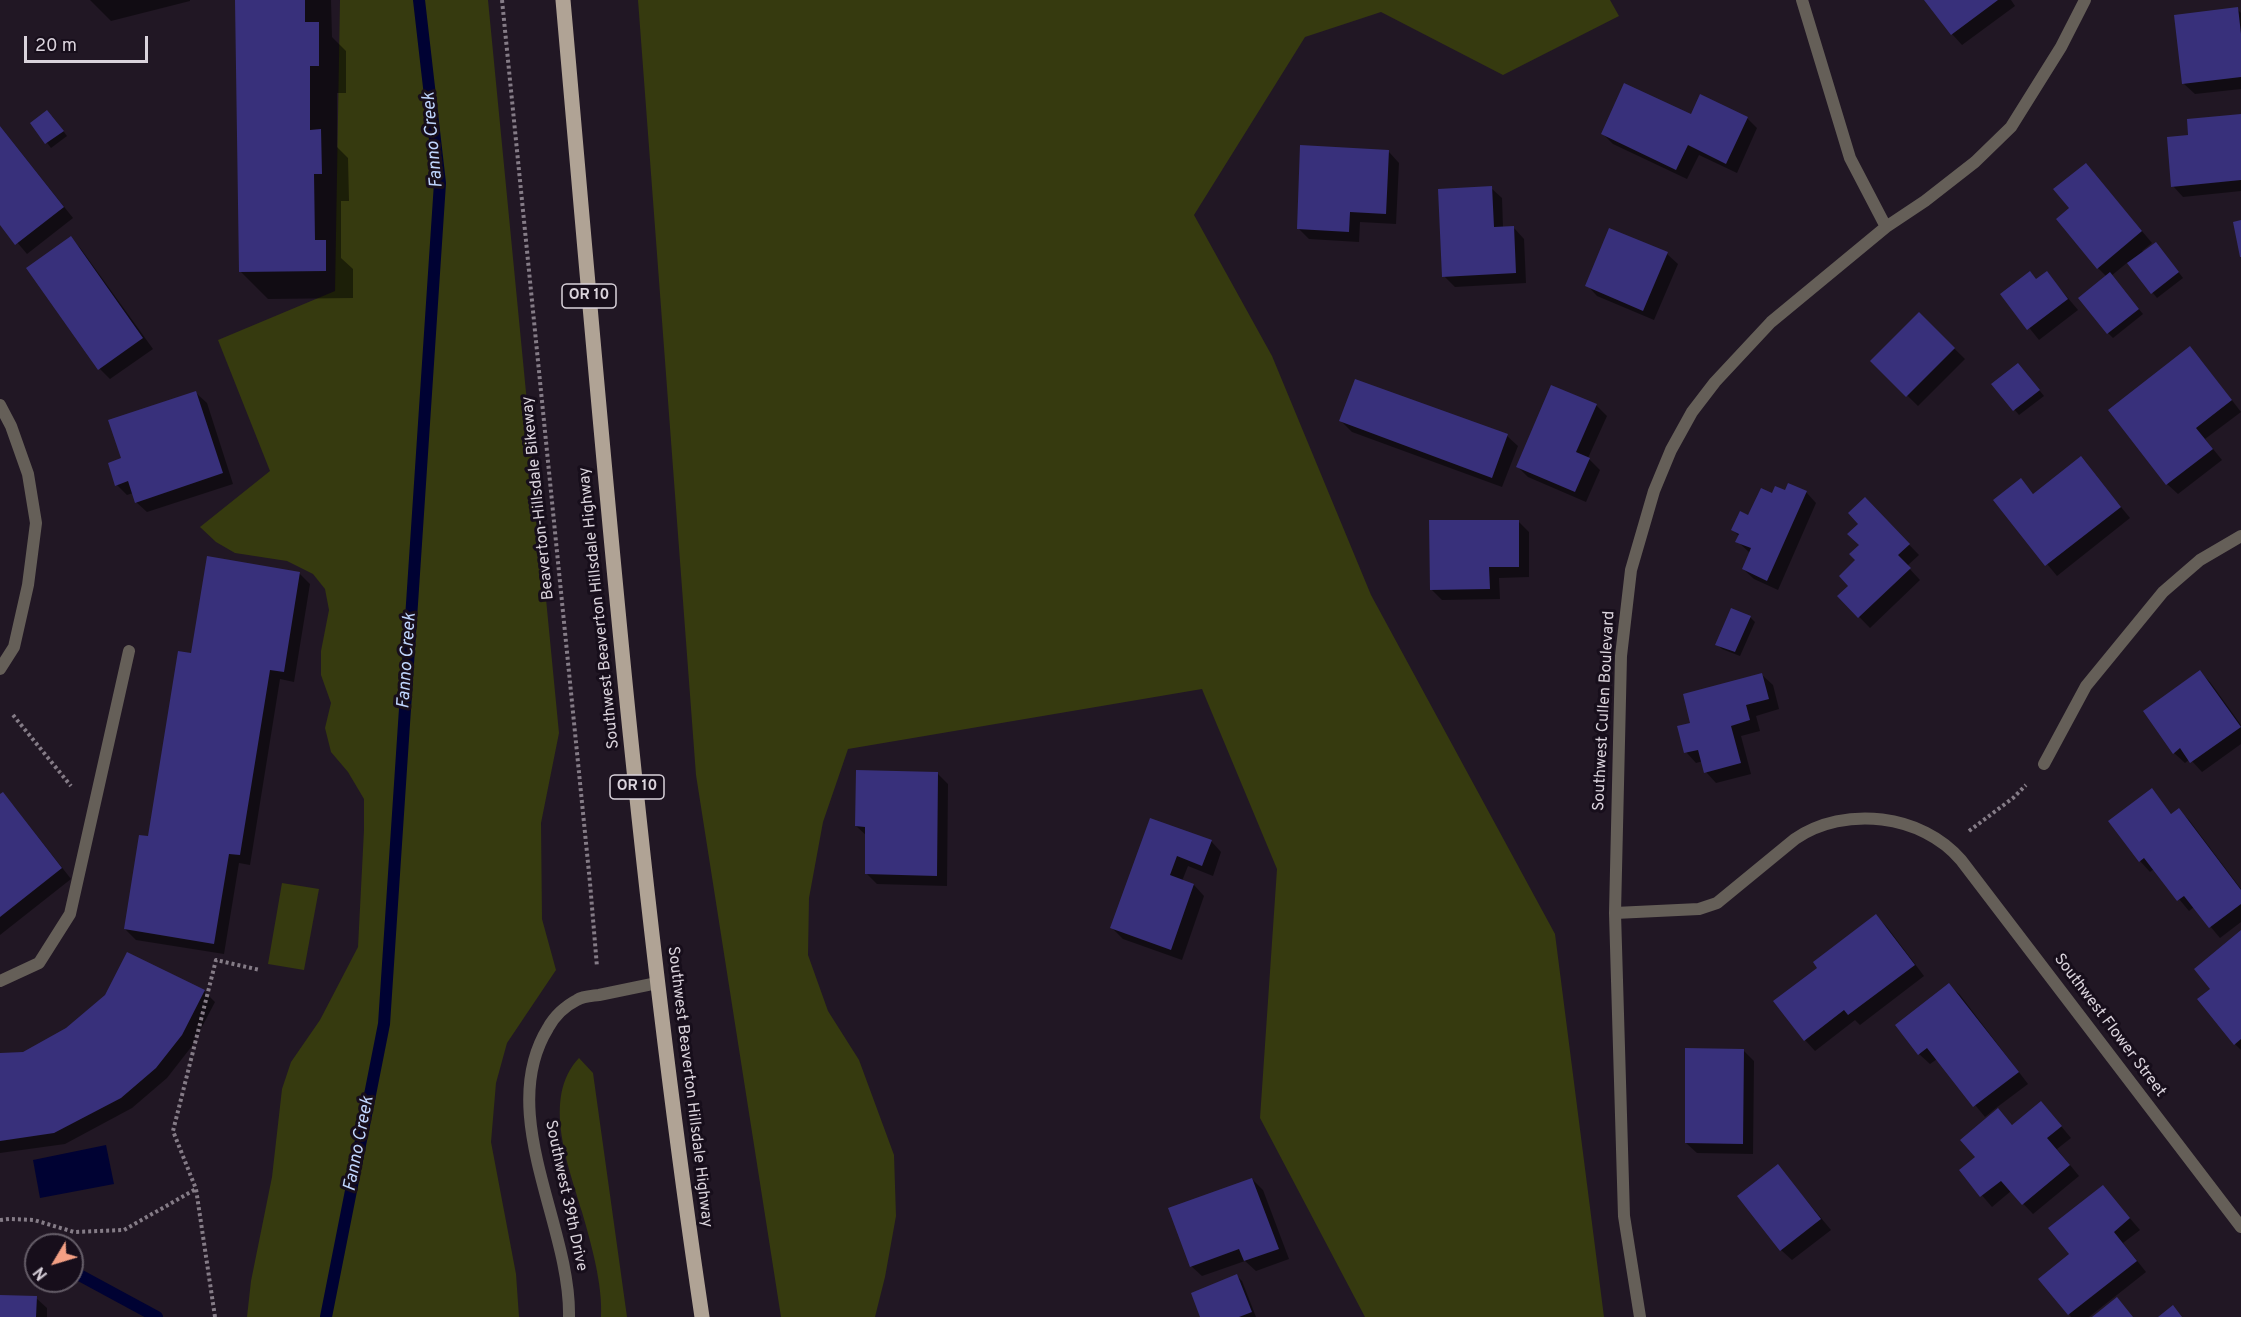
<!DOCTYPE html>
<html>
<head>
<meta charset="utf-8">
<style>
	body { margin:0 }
	#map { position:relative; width:2241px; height:1317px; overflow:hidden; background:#211724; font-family:Overpass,sans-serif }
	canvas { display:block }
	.north { position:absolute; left:24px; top:1233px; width:60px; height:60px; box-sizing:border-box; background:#170e1b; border:2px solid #655d68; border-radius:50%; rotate:232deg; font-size:16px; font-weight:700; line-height:24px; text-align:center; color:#dad3dc }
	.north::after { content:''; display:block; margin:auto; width:21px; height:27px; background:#f39f84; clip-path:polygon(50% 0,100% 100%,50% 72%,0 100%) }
	.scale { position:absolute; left:24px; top:36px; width:124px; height:27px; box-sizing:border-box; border:3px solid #dad3dc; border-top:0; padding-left:8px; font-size:18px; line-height:21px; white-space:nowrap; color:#dad3dc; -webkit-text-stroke:4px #170e1b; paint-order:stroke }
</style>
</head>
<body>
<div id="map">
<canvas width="2241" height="1317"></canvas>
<div class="north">N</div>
<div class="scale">20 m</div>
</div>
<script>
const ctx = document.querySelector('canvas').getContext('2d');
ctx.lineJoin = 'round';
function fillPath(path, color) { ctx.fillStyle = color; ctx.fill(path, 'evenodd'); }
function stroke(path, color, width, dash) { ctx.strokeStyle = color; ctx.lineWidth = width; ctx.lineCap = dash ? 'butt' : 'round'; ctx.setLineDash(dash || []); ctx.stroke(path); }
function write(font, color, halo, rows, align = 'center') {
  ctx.font = font + ' Overpass,sans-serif'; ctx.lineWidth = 6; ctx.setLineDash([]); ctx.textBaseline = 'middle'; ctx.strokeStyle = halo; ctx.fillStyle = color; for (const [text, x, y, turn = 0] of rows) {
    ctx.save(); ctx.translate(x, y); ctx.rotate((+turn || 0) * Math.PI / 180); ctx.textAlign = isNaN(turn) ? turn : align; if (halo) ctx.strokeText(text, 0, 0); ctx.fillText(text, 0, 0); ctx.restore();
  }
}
fillPath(new Path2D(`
	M340,0H488L559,733L541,823L542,919L556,970L507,1043L496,1083L491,1142L516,1274L519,1317H247L251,1281L272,1177L282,1089L291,1062L320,1020L358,947L364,830V799L348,772L331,752L325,728L331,703L321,675V651L329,610L325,589L313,574L287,561L235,553L216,542L200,527L270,471L218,340L335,291Z
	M638,0H1610L1619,16L1503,75L1381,12L1305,37L1194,215L1272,356L1371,595L1555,934L1604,1317H1365L1260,1118L1277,869L1202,689L848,749L823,822L809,898L808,955L828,1011L859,1060L894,1155L896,1216L885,1277L875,1317H781L696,775Z
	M282,883L319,889L304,970L268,964Z
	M579,1058L593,1073L627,1317H601C603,1285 591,1243 582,1212C569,1167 541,1098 579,1058Z`), '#363a0f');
fillPath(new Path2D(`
	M106,1145L114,1184L40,1198L33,1160Z`), '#000233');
fillPath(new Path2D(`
	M90,0H190V1L111,21Z
	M236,0H331L332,37L346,51V93H337V147L348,158L349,201H341V258L353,269V298L268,299L240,271Z
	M1926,0H2011L2015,6L1962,45L1952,34Z
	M2237,9L2241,13V89L2195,94L2184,84Z
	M2241,115V191L2183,197L2173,186Z
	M52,116L67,136L51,148L32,123Z
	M1691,116L1747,118L1757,128L1737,173L1699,155L1687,179L1613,144L1603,134Z
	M0,126L73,218L27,254L0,222Z
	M1389,152L1399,163L1396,224L1360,222L1359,242L1309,239L1298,228Z
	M2086,165L2152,243L2142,251L2144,253L2161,249L2183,278L2157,298L2128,262L2111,276L2143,314L2113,338L2108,333L2107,277L2098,268L2071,209Z
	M1491,188L1502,198L1503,228H1514L1524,239L1526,283L1455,287L1444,276Z
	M1610,230L1667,254L1678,264L1654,320L1597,296L1587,285Z
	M71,238L81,249L153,349L110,379L100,369Z
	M2047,273L2078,310L2039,340L2002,294L2037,280Z
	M1919,314L1965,359L1918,406L1872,361Z
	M2200,359L2241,412L2205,439L2222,460L2178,494L2167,484Z
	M2023,370L2044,396L2019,415L1993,384Z
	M196,393L207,403L233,484L147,512L136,502L133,493L127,495L117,485L123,459Z
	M1596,405L1607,416L1588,458L1600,470L1586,502L1528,477L1518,467Z
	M1341,421L1507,436L1518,446L1502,487L1352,432Z
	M2081,458L2130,518L2057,576L1995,501L2021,480L2034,495Z
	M1786,492H1806L1816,503L1778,590L1754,579L1743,569L1750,553L1737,541L1739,536L1733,530L1773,495Z
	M1865,499L1919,555L1907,566L1920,580L1870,628L1839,596L1850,586L1861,545L1860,524Z
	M1518,521L1529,532V577L1499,578L1500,599L1442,600L1431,589Z
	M299,573L310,584L294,682L280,679L250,865L239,863L224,954L136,940L125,929L150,837L193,655Z
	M1750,617L1755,622L1740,656L1722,649L1717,644Z
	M2200,672L2210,682L2241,725V744L2202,772L2190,759L2185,763L2174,753Z
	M1762,675L1773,685L1779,709L1756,716L1760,731L1741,736L1751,774L1716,783L1706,772L1703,761L1696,763L1686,752L1692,724Z
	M938,774L948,784L947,886L877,884L866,873L867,836L856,826Z
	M2151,790L2172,815L2179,810L2189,820L2241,889V922L2220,938L2194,907L2189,911L2154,869L2150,872L2140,861L2110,822Z
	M2,794L13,805L71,879L0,935V796Z
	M1150,819L1211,841L1221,852L1213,876L1188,866L1182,881L1194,885L1204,896L1182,960L1123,939L1112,928Z
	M1876,916L1887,927L1924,976L1860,1025L1855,1020L1815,1051L1805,1040L1819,969Z
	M2241,932V1050L2235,1044L2212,989Z
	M1949,985L1960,995L2028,1084L1996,1108L2013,1126L2051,1114L2071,1138L2057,1149L2079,1176L2033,1214L2011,1191L1992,1207L1961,1171L1977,1157L1998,1111L1996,1108L1985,1117L1937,1059L1930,1064L1919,1054Z
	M204,991L215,1002L192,1046L167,1078L132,1108L65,1144L0,1153V1055L23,1054Z
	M1743,1050L1754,1061L1753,1154L1697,1153L1686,1143Z
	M1778,1166L1831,1230L1792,1260L1781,1250Z
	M1252,1179L1263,1190L1289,1259L1256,1271L1245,1261L1202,1276L1191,1266Z
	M2103,1187L2140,1230L2123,1243L2146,1272L2089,1317H2071L2069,1314L2071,1254Z
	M1237,1276L1242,1281L1256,1317H1202Z
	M0,1296L36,1298L47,1308V1317H0Z`), '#0007');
stroke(new Path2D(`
	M72,1271L157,1317
	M326,1317L384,1024L440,183L419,0`), '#000233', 12);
fillPath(new Path2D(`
	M235,0H305V22H319V66H310V130L321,129L322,174H314L315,240H326V271L239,272Z
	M1924,0H1998L1951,35Z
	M2238,7L2241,34V77L2182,84L2174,15Z
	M1624,83L1691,114L1700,94L1748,117L1726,164L1688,145L1676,170L1601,134Z
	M47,110L64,131L45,144L30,123Z
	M2241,114V180L2171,187L2167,137L2188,135L2187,119Z
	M0,126L64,207L15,245L0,225Z
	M1300,145L1389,150L1386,214L1350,212L1349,232L1297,229Z
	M2086,163L2142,231L2097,269L2056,219L2069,208L2053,189Z
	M1492,186L1494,227L1514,226L1516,273L1442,277L1438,189Z
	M2241,220V257H2240L2233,222Z
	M1609,228L1668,252L1643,311L1585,286Z
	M71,236L143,338L98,370L26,268Z
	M2156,242L2179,272L2151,294L2127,263Z
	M2030,271L2036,279L2047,271L2068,299L2027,330L2000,294Z
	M2110,272L2139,309L2107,334L2078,298Z
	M1919,312L1955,348L1906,397L1870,361Z
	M2190,346L2232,400L2196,428L2213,449L2166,485L2108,410Z
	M2018,363L2040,390L2013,411L1991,384Z
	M1355,379L1508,434L1492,478L1339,421Z
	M1551,385L1597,404L1576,452L1590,458L1575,492L1516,467Z
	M196,391L223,473L135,503L128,481L115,486L108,463L121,458L108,420Z
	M2081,456L2121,507L2045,566L1993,500L2021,478L2033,494Z
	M1788,483L1807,491L1767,581L1742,569L1751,548L1735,542L1739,534L1731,530L1740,511L1748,515L1761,488L1772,493L1775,486L1785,490Z
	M1865,497L1910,544L1898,555L1911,568L1858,618L1837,596L1848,586L1839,576L1855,560L1849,554L1859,545L1847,534L1858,524L1848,513Z
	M1429,520H1519V567H1489L1490,589L1430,590Z
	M207,556L300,572L284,672L270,670L240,855L229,854L214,944L124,929L139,835L148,836L178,651L191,653Z
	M1731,608L1751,616L1735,652L1715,645Z
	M2200,670L2241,727L2190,763L2180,748L2173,754L2143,711Z
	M1762,673L1769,699L1746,705L1750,720L1731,726L1741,763L1704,773L1698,750L1684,753L1677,726L1690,723L1683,694Z
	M856,770L938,772L937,876L865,874V827L855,826Z
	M2152,788L2171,814L2179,808L2241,890V904L2209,928L2184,896L2177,901L2144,858L2139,862L2108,821Z
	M3,792L62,868L0,917V794Z
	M1150,818L1212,840L1202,866L1177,856L1170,875L1194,884L1171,950L1110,928Z
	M1876,914L1915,965L1848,1015L1844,1010L1804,1041L1773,1001L1817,968L1813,962Z
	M2241,930V1039L2234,1045L2197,999L2210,989L2194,969Z
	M127,952L205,990L182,1035L156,1068L121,1098L54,1133L0,1141V1053L23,1052L66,1028L105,995Z
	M1949,983L2019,1072L1973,1107L1927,1048L1918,1055L1895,1025Z
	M1685,1048L1744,1049L1743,1144L1685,1143Z
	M2041,1101L2062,1126L2047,1138L2070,1165L2022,1205L2001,1181L1980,1197L1959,1170L1975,1157L1960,1140L1998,1108L2012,1125Z
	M1778,1164L1821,1219L1780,1251L1737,1196Z
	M1252,1178L1279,1249L1244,1261L1239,1249L1190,1267L1168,1208Z
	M2103,1185L2130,1218L2114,1232L2137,1261L2068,1315L2038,1279L2069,1254L2048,1228Z
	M1237,1274L1252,1312L1239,1317H1200L1191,1293Z
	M0,1295L37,1296L36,1317H0Z
	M2117,1297L2133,1317H2092Z
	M2173,1305L2182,1317H2158Z`), '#38307b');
stroke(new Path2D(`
	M502,0L590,883L597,967
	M13,715L71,786
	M1969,831L2013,798L2026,785
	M0,1220L9,1219L34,1220L74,1232L124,1230L196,1189
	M215,1317L196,1189L173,1131L216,960L260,970`), '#857c87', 4, [3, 3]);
stroke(new Path2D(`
	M0,981L39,963L70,914L129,651`), '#655f58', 12);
stroke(new Path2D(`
	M1802,0L1850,158L1886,227
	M0,405L11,426L28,474L36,523L28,585L14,647L0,669
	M2044,764L2086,686L2163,592L2200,560L2241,536
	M1615,913L1699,909L1717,903L1795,839C1845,805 1922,814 1961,860L2241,1227
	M569,1317C571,1225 495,1114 548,1028C554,1017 565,1006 577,1000C583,996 592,996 599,995C618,991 638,987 657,983
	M1640,1317L1624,1216L1615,913L1621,656L1631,570L1654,491L1671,450L1692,412L1715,382L1771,322L1886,227L1925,201L1975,162L2011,127L2061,47L2085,0`), '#655f58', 12);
stroke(new Path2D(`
	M563,0C602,440 637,880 702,1317`), '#b0a395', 15);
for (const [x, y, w] of [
	[589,296,54],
	[637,787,54]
]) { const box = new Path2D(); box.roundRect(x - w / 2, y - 12, w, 24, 4.5); ctx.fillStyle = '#170e1b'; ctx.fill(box); stroke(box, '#dad3dc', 1.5); }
write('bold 15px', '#dad3dc', null, [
	["OR 10",589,296],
	["OR 10",637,787]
]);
write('16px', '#dad3dc', '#170e1b', [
	["Beaverton-Hillsdale Bikeway",539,498,-96],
	["Southwest Beaverton Hillsdale Highway",600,608,-96],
	["Southwest Cullen Boulevard",1605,711,-87],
	["Southwest Flower Street",2109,1026,53],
	["Southwest Beaverton Hillsdale Highway",689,1087,83],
	["Southwest 39th Drive",565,1196,78]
]);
write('italic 18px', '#bfd5fd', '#170e1b', [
	["Fanno Creek",434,140,-95],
	["Fanno Creek",408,661,-86],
	["Fanno Creek",360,1144,-79]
]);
</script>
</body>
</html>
